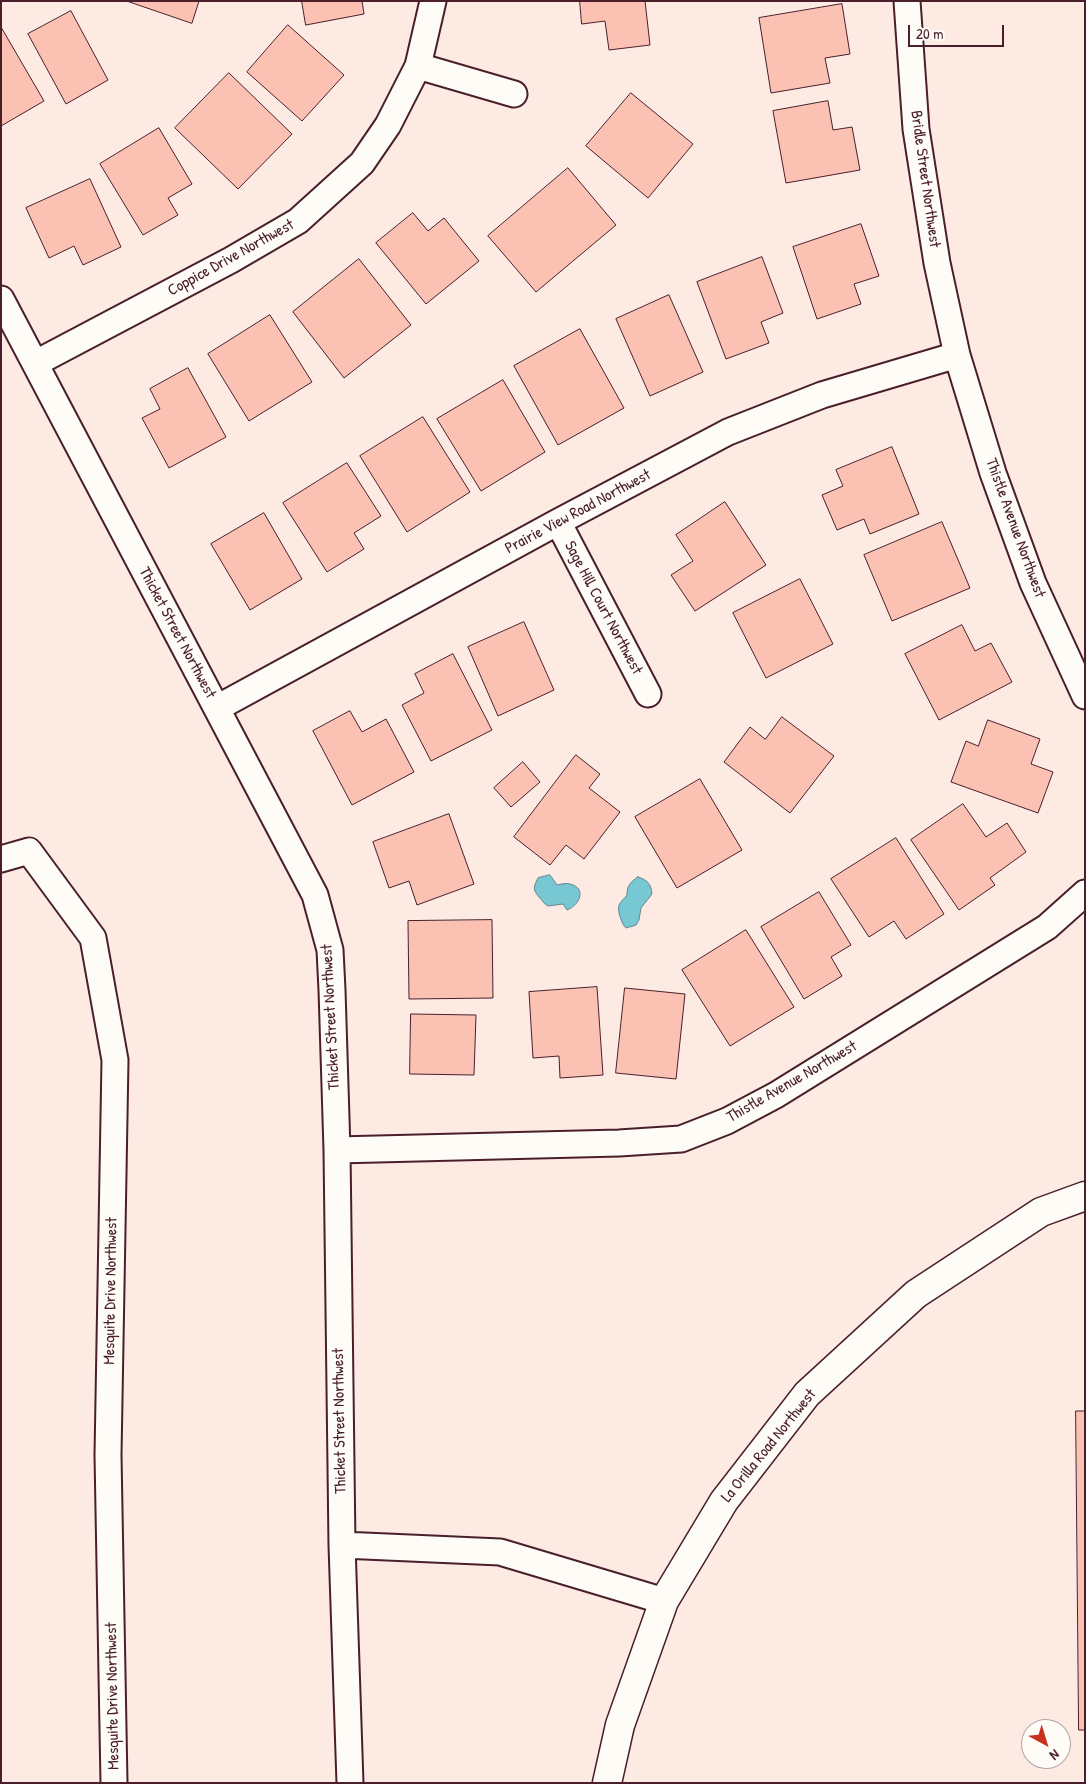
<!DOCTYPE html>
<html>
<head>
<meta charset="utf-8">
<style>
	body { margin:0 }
	#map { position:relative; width:1086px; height:1784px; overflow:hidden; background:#fceae3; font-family:"Patrick Hand",sans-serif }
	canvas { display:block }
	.frame { position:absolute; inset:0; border:2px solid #4a1f2b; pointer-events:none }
	.north { position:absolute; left:1021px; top:1719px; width:50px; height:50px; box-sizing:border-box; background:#fdfcf7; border:1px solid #b5a4a5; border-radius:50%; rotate:141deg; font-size:14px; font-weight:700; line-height:20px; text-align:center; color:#4a1f2b }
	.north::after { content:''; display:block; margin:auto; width:18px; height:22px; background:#c8321e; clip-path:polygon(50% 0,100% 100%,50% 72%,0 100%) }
	.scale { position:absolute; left:908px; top:25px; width:96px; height:22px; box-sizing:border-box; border:2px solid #4a1f2b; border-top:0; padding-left:6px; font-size:15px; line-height:18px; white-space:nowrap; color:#4a1f2b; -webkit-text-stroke:4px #fdfcf7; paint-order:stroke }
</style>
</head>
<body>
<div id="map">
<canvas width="1086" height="1784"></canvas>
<div class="frame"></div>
<div class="north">N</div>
<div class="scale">20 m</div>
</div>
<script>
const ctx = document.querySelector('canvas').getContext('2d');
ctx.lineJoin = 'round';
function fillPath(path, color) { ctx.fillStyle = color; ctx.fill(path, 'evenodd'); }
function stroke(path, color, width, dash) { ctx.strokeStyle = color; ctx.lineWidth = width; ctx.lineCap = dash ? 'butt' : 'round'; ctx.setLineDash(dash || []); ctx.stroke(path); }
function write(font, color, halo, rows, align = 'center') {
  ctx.font = font + ' "Patrick Hand",sans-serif'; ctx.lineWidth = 4.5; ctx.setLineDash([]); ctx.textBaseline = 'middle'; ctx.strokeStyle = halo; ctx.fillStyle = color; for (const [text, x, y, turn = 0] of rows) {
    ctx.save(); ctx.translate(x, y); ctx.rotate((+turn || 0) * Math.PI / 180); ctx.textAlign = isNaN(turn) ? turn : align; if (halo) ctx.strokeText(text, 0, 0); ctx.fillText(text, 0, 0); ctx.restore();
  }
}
const water = new Path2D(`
	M550,875L557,885C561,884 566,883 570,884C587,888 580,905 567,910L563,904L548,906C543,903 542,900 539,897C533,890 533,887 538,878Z
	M638,877C647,880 651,883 652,894L641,908L639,920L636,925L626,928C622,925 617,910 619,905C620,902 625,898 627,895C627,886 630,882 638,877Z`);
fillPath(water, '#78c8d4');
stroke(water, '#668490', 1);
const building = new Path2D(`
	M127,1H199L192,23Z
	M302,1H362L364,14L306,25Z
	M580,1H645L650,45L609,50L605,21L582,24Z
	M842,4L850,54L825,58L830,83L771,93L759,18Z
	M71,11L108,80L66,104L28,34Z
	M288,25L344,75L302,121L247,72Z
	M1,27L44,101L1,126Z
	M229,73L292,134L238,189L175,128Z
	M631,93L693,144L648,198L586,146Z
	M828,101L833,130L852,127L860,170L786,183L773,111Z
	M159,128L192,184L168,198L178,215L143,235L100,164Z
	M568,168L616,225L536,292L488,236Z
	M90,179L121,247L83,265L74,246L49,258L26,208Z
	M413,213L428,231L444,218L479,261L426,304L376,243Z
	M861,224L879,276L854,284L861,304L817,319L793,247Z
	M762,257L783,313L761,322L769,343L726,359L697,282Z
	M359,259L411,325L344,378L293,312Z
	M669,295L703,372L650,396L616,319Z
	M270,315L312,382L249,421L208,354Z
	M580,329L624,408L558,445L514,366Z
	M188,368L226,437L169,468L142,418L160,409L150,389Z
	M503,380L545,452L481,491L437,419Z
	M423,417L470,492L407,532L360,456Z
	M892,447L919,514L870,534L864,519L837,530L822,495L843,486L836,470Z
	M347,463L381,516L354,533L364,549L327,572L283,503Z
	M725,502L766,565L695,611L671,575L693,561L676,535Z
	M264,513L302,579L250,610L211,544Z
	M942,522L970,588L892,621L864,555Z
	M800,579L833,644L766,678L733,613Z
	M524,622L554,690L498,716L468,647Z
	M962,625L975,651L991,643L1012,682L939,720L905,654Z
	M453,654L492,730L431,761L402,705L424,693L415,674Z
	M350,711L362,732L386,719L414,772L352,805L313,731Z
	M782,717L834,756L790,813L724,762L750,727L765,739Z
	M988,720L1040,739L1031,764L1053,772L1038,813L951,782L966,741L978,746Z
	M576,755L600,774L589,788L620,812L584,859L566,845L550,865L514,837Z
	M523,762L540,782L511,807L494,788Z
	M700,779L742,850L677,888L635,817Z
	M963,804L986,837L1007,823L1026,852L990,878L995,885L959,910L911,840Z
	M449,814L474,884L417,905L409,881L389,888L373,842Z
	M896,838L944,914L906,939L894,921L869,937L831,879Z
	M819,892L851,945L831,957L842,976L804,999L761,927Z
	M492,920L493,998L409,999L408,921Z
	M746,930L794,1007L730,1046L682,970Z
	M597,987L603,1075L560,1078L559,1056L533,1058L529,992Z
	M625,988L685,994L676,1079L616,1073Z
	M411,1014L476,1015L474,1075L410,1074Z
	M1076,1411H1085V1730H1079Z`);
fillPath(building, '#fbc1b3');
stroke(building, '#4a1f2b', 1);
const minor = new Path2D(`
	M907,1L916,129L937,263L957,355L993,473L1033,583L1085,696
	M418,66L514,94
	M1,299L315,895L330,950L332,990L337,1150L342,1545L350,1783
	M36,363L231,260L298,221L362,163L388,125L418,66L433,1
	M558,522L648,694
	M217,708L558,522L728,432L822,395L957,355
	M1,859L29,851L93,938L115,1060L108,1455L114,1783
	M337,1150L619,1143L681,1139L727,1121L776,1095L1047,927L1085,893
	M342,1545L500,1552L664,1601`);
const tertiary = new Path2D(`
	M607,1783L620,1725L664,1601L724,1501L807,1394L916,1294L1041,1212L1085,1196`);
stroke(minor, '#4a1f2b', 29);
stroke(tertiary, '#4a1f2b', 31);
stroke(minor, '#fdfcf7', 25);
stroke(tertiary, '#fdfcf7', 28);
write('16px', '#4a1f2b', '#fdfcf7', [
	["Bridle Street Northwest",925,179,82],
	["Coppice Drive Northwest",231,258,-29],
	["Prairie View Road Northwest",578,512,-28],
	["Thistle Avenue Northwest",1015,528,70],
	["Sage Hill Court Northwest",603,608,62],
	["Thicket Street Northwest",177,633,62],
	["Thicket Street Northwest",331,1017,-93],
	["Thistle Avenue Northwest",792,1082,-30],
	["Mesquite Drive Northwest",111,1291,-89],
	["Thicket Street Northwest",340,1421,-91],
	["La Orilla Road Northwest",769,1446,-51],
	["Mesquite Drive Northwest",113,1696,-91]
]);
</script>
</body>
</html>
